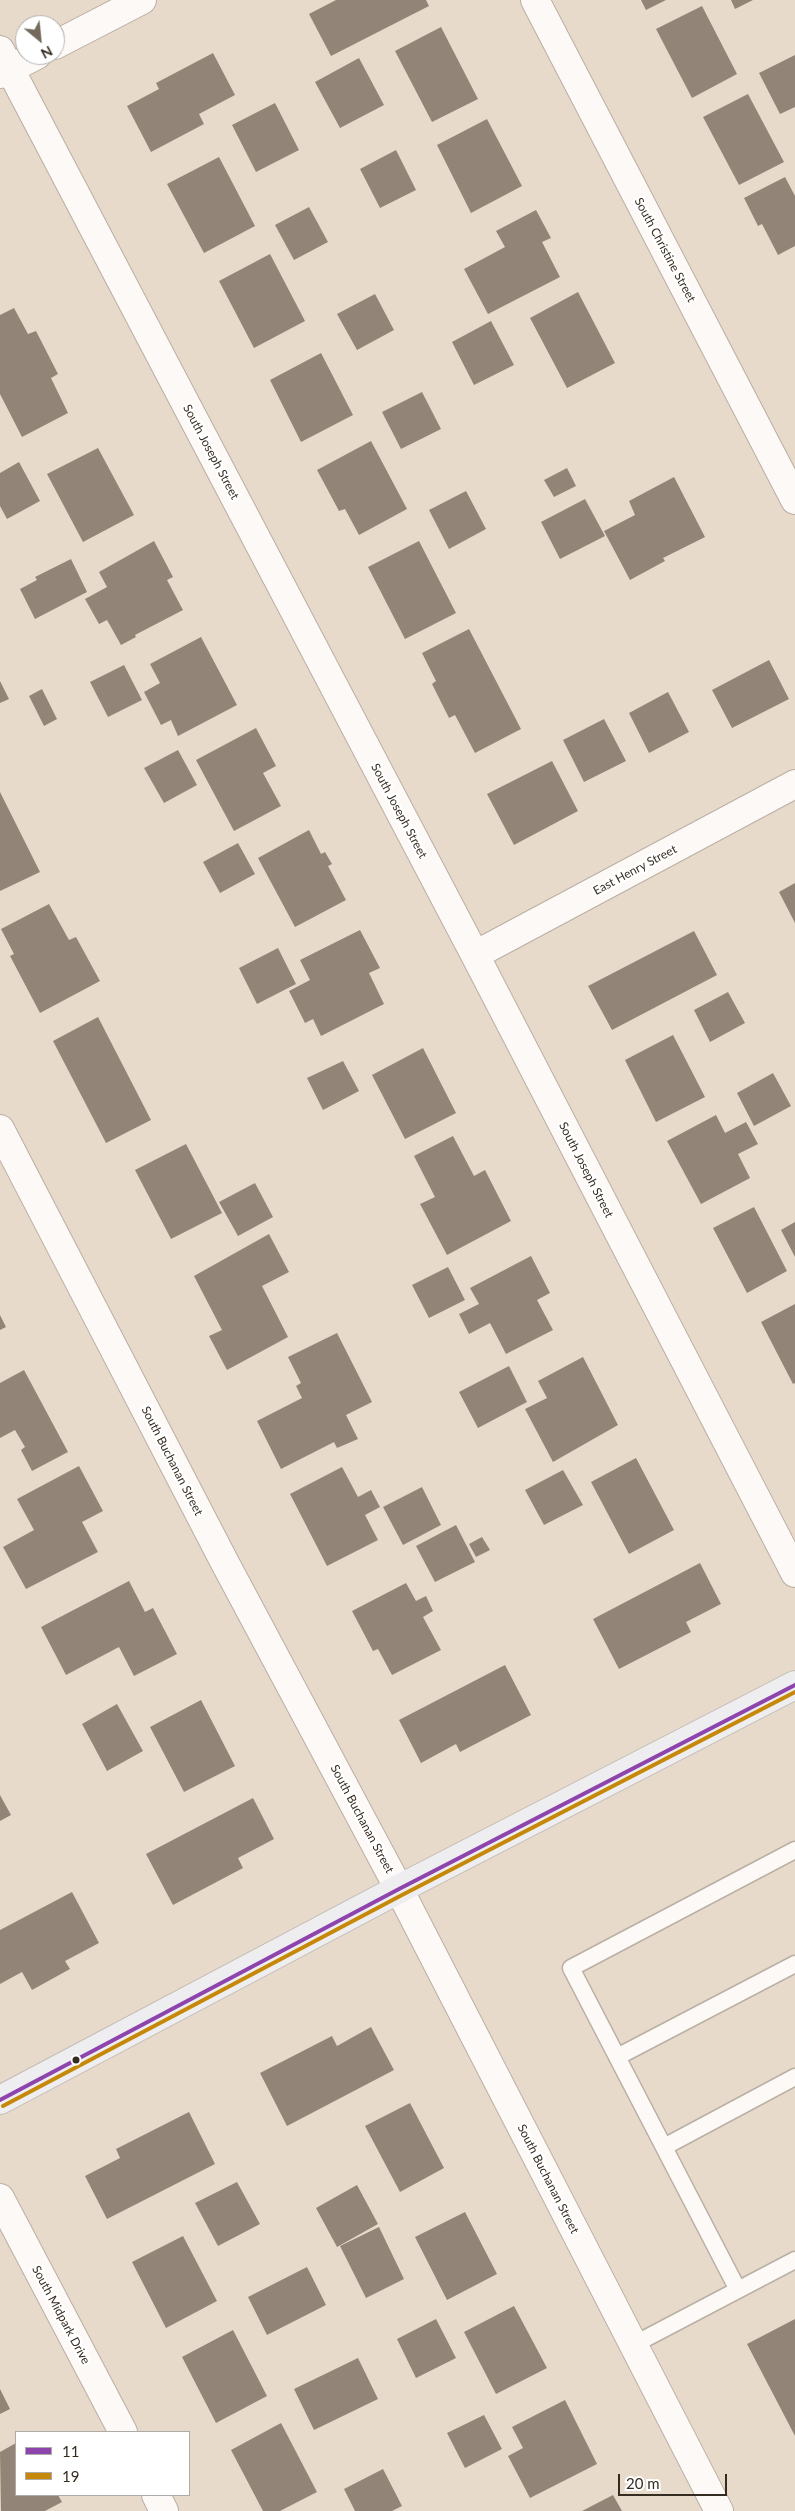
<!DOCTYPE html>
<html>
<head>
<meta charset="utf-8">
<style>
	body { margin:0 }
	#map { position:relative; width:795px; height:2511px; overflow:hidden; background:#e8dacb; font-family:Lato,sans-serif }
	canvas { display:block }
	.legend { position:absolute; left:15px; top:2431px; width:175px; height:65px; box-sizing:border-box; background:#fff; border:1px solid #aeaba6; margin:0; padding:6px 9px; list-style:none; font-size:15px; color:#352c21 }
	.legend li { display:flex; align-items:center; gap:10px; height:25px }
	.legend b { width:25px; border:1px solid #aeaba6 }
	.north { position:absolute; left:15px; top:15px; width:50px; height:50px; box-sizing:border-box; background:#fff; border:1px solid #aeaba6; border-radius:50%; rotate:152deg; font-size:14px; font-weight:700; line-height:20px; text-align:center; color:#352c21 }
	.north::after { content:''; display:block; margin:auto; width:18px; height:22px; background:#74695c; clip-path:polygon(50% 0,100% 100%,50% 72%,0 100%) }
	.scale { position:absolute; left:618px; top:2474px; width:109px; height:22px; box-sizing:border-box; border:2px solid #352c21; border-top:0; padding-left:6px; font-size:15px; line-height:18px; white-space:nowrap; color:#352c21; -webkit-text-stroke:4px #fff; paint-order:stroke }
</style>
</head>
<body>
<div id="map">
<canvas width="795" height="2511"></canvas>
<ul class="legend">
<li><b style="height:6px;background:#8e44ad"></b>11</li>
<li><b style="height:6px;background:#c68808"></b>19</li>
</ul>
<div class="north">N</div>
<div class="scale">20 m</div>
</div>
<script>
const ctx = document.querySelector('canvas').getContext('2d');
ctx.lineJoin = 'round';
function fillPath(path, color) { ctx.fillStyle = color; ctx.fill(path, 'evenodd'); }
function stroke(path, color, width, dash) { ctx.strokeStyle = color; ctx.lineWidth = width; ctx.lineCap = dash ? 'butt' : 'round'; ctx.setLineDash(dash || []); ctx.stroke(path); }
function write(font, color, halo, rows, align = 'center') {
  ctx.font = font + ' Lato,sans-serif'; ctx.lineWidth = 5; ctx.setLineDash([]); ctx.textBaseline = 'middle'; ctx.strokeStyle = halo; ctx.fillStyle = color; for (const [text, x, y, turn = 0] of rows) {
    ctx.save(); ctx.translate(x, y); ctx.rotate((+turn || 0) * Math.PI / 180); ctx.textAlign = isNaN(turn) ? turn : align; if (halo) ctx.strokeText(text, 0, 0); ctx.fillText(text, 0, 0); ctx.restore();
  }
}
fillPath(new Path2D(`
	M336,0H426L429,6L331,56L309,14Z
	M641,0H666L646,10Z
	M731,0H753L735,9Z
	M702,6L737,74L692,98L656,29Z
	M441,27L478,99L432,122L395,51Z
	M213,53L235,95L199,114L204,124L151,152L127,106L159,89L156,83Z
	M795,55V107L780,114L759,73Z
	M359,58L384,105L340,128L315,82Z
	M748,94L784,162L739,185L703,117Z
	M275,103L299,150L256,172L232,125Z
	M487,119L522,186L471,213L437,145Z
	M396,150L416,190L380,208L360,169Z
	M219,157L255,226L204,253L167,184Z
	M785,177L795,196V246L778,255L762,224L758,226L744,198Z
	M309,207L328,242L294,260L275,225Z
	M536,210L551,238L542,242L560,277L488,314L464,269L505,247L496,231Z
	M270,254L305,321L254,348L219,281Z
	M578,292L615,363L567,388L530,318Z
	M375,294L394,330L357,350L337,314Z
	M14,308L28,334L36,331L58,374L51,378L68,413L22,437L0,394V315Z
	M491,321L514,365L474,385L452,342Z
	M321,353L353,415L301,442L270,380Z
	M422,392L441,429L401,449L382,412Z
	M371,441L407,509L359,535L345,509L339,511L317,470Z
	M98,448L134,515L83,542L47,474Z
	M19,462L40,501L7,519L0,506V473Z
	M567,468L576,486L554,497L544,480Z
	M674,477L705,537L663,558L665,561L630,580L604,531L635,515L629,501Z
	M466,491L486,529L449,549L429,510Z
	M585,499L605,536L560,559L541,522Z
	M154,541L173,577L167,580L183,610L135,635L136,637L121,645L107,620L99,624L85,599L107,587L99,572Z
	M419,541L456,613L405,639L368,567Z
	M71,559L87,592L35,619L20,589L37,580L35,577Z
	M469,629L521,729L475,753L455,715L449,718L432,684L436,681L422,653Z
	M201,637L237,705L178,736L171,720L161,725L144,692L160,683L150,664Z
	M769,660L789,699L732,728L712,690Z
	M124,665L142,700L108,717L90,682Z
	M0,681L9,699L0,703Z
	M42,689L57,719L44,726L29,696Z
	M668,692L689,732L649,753L629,713Z
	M604,719L626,761L584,782L563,740Z
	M256,728L276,766L263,773L281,806L234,831L196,760Z
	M178,750L197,785L164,803L144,768Z
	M552,761L578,811L514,845L487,794Z
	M0,792L40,872L0,891Z
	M309,830L321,854L325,852L332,864L328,866L346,900L295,927L258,858Z
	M238,843L255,874L220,893L203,862Z
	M795,883V923L779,892Z
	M49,904L69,940L76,937L100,981L40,1013L10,956L14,954L1,929Z
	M360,930L380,968L369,973L384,1004L321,1036L313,1019L305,1023L289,991L310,980L300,960Z
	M694,931L717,975L612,1030L588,986Z
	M278,948L296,984L257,1004L239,968Z
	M728,992L745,1023L710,1042L694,1010Z
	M98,1017L151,1120L106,1143L53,1041Z
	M673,1035L705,1097L656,1122L625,1060Z
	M423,1048L456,1113L405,1139L372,1075Z
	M343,1061L359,1091L323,1110L307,1078Z
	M773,1073L791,1106L754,1126L737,1093Z
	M716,1115L725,1133L746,1122L758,1144L738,1154L750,1178L701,1204L667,1141Z
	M453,1136L474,1176L485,1170L511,1221L447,1255L420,1204L435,1197L414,1156Z
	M186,1144L222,1213L171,1239L135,1170Z
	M255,1183L273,1217L238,1236L219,1202Z
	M754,1207L787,1271L747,1293L713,1228Z
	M795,1222V1257L781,1230Z
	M269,1234L289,1272L262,1286L288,1337L227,1370L209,1336L222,1330L194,1276Z
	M531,1256L550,1293L537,1300L553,1330L506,1354L490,1323L469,1334L459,1314L479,1304L470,1288Z
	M448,1267L465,1300L429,1318L412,1285Z
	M795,1304V1383L793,1384L761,1322Z
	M0,1315L6,1327L0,1330Z
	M337,1333L372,1402L346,1415L358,1439L337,1448L334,1442L281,1469L257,1421L302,1398L296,1386L301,1383L288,1357Z
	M583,1357L618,1425L553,1462L525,1409L547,1398L538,1381Z
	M509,1366L527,1402L478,1428L459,1392Z
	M24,1370L68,1452L32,1471L21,1450L25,1447L15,1430L0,1438V1383Z
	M636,1458L674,1530L629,1554L591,1482Z
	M79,1466L103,1511L82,1522L98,1552L26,1589L3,1547L34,1530L17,1499Z
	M342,1467L358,1497L371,1490L380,1507L365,1515L378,1540L327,1566L290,1494Z
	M563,1470L583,1505L544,1525L525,1490Z
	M422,1487L441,1525L403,1545L383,1507Z
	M456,1525L475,1562L435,1582L416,1546Z
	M482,1537L490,1550L476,1557L469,1544Z
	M700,1563L721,1604L686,1622L691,1632L619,1669L593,1619Z
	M129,1581L145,1612L153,1608L177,1654L134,1676L119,1647L66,1675L41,1627Z
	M406,1583L416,1601L426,1596L433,1611L423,1617L441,1650L392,1675L378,1649L373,1651L352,1611Z
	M505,1665L531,1715L460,1752L456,1744L421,1763L399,1720Z
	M201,1700L235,1766L184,1792L150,1727Z
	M117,1704L143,1751L107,1771L82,1724Z
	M0,1795L11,1815L0,1821Z
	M253,1798L274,1839L238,1858L243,1868L173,1905L146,1854Z
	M72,1892L99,1943L65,1961L70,1969L32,1990L22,1972L0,1984V1930Z
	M371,2027L394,2070L287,2126L260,2073L332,2036L337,2046Z
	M410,2103L444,2168L400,2192L365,2126Z
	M189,2112L215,2164L107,2219L85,2176L120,2158L116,2149Z
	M237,2182L260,2224L218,2246L195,2203Z
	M357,2185L378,2224L337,2247L316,2208Z
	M465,2212L497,2274L447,2300L415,2237Z
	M379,2227L404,2279L366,2298L340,2246Z
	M183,2236L217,2301L166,2328L132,2262Z
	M307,2267L326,2305L267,2335L248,2297Z
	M514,2306L547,2368L496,2394L464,2332Z
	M436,2319L456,2358L416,2378L397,2339Z
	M795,2319V2436L747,2344Z
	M233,2330L267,2396L216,2423L182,2357Z
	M358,2358L378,2399L314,2430L294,2389Z
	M0,2389L10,2409L0,2414Z
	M565,2400L597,2464L530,2498L508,2456L523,2448L512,2427Z
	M484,2415L502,2449L465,2468L447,2433Z
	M281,2423L317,2492L280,2511H263L231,2450Z
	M16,2443V2495H58L62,2502L45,2511H1L0,2452Z
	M383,2469L402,2506L392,2511H355L344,2489Z
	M613,2495L622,2511H582Z`), '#928577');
const service = new Path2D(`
	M617,2057L795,1964
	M664,2147L795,2077
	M738,2290L571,1968L795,1850
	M633,2345L795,2260`);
const minor = new Path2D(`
	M535,0L795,500
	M55,45L142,0
	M0,50L475,955L795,1573
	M0,74L37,55
	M475,955L795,784
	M0,1129L225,1563L399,1889L719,2511
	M0,2198L123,2432
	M156,2495L164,2511`);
const primary = new Path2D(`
	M0,2100L399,1889L795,1685`);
stroke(service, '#b9afa3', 19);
stroke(minor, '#b9afa3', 30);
stroke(primary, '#c3bcb4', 30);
stroke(service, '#fcf9f7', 16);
stroke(minor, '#fcf9f7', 28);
stroke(primary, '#eeedef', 28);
stroke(new Path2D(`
	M0,2100L399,1889L795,1685`), '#8e44ad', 4);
stroke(new Path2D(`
	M3,2106L402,1895L795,1692`), '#c68808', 4);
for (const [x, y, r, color] of [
	[76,2060,4.5,"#352c21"]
]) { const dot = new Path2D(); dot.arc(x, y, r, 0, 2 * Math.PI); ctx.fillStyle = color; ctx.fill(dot); stroke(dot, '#fff', 2); }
write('12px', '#352c21', '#fff', [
	["South Christine Street",665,250,62],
	["South Joseph Street",211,452,62],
	["South Joseph Street",399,811,62],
	["East Henry Street",635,870,-28],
	["South Joseph Street",586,1170,63],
	["South Buchanan Street",172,1461,63],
	["South Buchanan Street",362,1819,62],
	["South Buchanan Street",548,2179,63],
	["South Midpark Drive",61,2315,62]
]);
</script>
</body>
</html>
